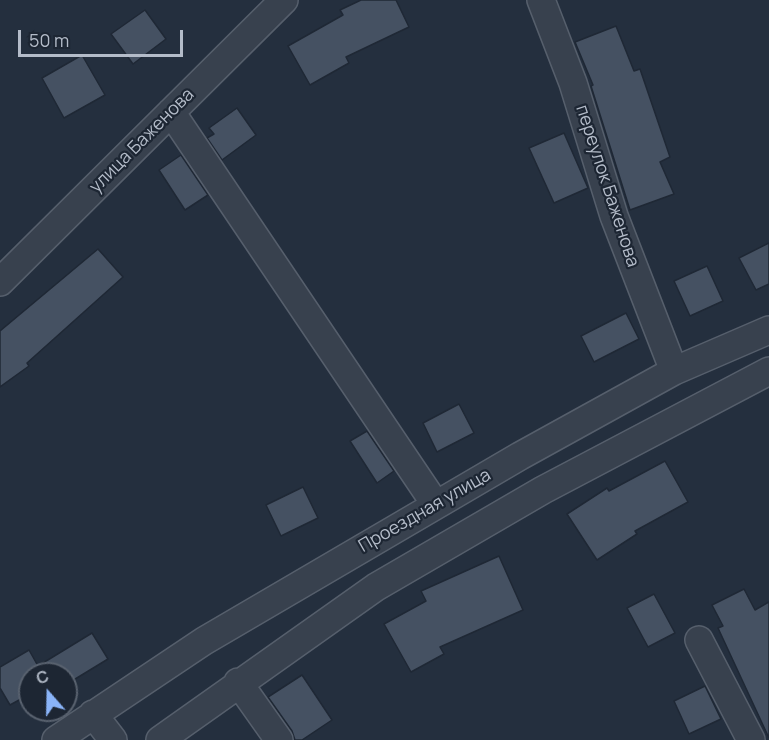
<!DOCTYPE html>
<html>
<head>
<meta charset="utf-8">
<style>
	body { margin:0 }
	#map { position:relative; width:769px; height:740px; overflow:hidden; background:#242f3e; font-family:Manrope,sans-serif }
	canvas { display:block }
	.north { position:absolute; left:18px; top:662px; width:60px; height:60px; box-sizing:border-box; background:#1d2633; border:2px solid #59626f; border-radius:50%; rotate:340deg; font-size:16px; font-weight:700; line-height:24px; text-align:center; color:#b4bcc9 }
	.north::after { content:''; display:block; margin:auto; width:21px; height:27px; background:#8ab4f8; clip-path:polygon(50% 0,100% 100%,50% 72%,0 100%) }
	.scale { position:absolute; left:18px; top:30px; width:165px; height:27px; box-sizing:border-box; border:3px solid #b4bcc9; border-top:0; padding-left:8px; font-size:18px; line-height:21px; white-space:nowrap; color:#b4bcc9; -webkit-text-stroke:4px #1d2633; paint-order:stroke }
</style>
</head>
<body>
<div id="map">
<canvas width="769" height="740"></canvas>
<div class="north">С</div>
<div class="scale">50 m</div>
</div>
<script>
const ctx = document.querySelector('canvas').getContext('2d');
ctx.lineJoin = 'round';
function fillPath(path, color) { ctx.fillStyle = color; ctx.fill(path, 'evenodd'); }
function stroke(path, color, width, dash) { ctx.strokeStyle = color; ctx.lineWidth = width; ctx.lineCap = dash ? 'butt' : 'round'; ctx.setLineDash(dash || []); ctx.stroke(path); }
function write(font, color, halo, rows, align = 'center') {
  ctx.font = font + ' Manrope,sans-serif'; ctx.lineWidth = 4.5; ctx.setLineDash([]); ctx.textBaseline = 'middle'; ctx.strokeStyle = halo; ctx.fillStyle = color; for (const [text, x, y, turn = 0] of rows) {
    ctx.save(); ctx.translate(x, y); ctx.rotate((+turn || 0) * Math.PI / 180); ctx.textAlign = isNaN(turn) ? turn : align; if (halo) ctx.strokeText(text, 0, 0); ctx.fillText(text, 0, 0); ctx.restore();
  }
}
const building = new Path2D(`
	M361,0H396L409,27L346,57L349,63L310,85L288,46L343,15L340,10Z
	M145,10L166,39L133,64L111,34Z
	M616,26L634,71L640,69L670,157L660,162L674,194L630,210L591,86L593,85L575,42Z
	M82,55L105,95L64,118L42,78Z
	M237,108L256,135L222,160L207,138L214,134L209,128Z
	M564,133L588,188L554,203L529,148Z
	M181,155L208,195L185,210L159,170Z
	M769,243V284L756,290L739,258Z
	M98,249L123,277L27,363L29,366L0,387V331Z
	M707,266L723,301L690,316L674,281Z
	M626,313L639,339L594,362L581,336Z
	M459,404L474,433L437,452L423,423Z
	M367,431L394,471L377,483L350,441Z
	M665,461L688,502L635,531L637,534L597,560L567,514L607,488L609,491Z
	M303,487L318,518L281,536L266,505Z
	M499,556L523,610L440,647L444,654L411,672L384,624L426,601L421,591Z
	M744,589L755,610L769,602V738L718,628L723,626L712,605Z
	M654,594L675,633L648,647L627,608Z
	M92,633L108,659L67,684L66,674H30V694L10,705L0,688V667L29,650L38,666Z
	M302,675L332,720L302,740H295L292,731L268,697Z
	M705,686L721,719L689,734L674,701Z`);
fillPath(building, '#455162');
stroke(building, '#1f2835', 1.5);
const minor = new Path2D(`
	M541,0L573,83L614,216L674,371
	M171,112L436,505
	M0,282L284,0
	M699,640L751,740
	M238,682L279,740
	M93,714L113,740
	M56,740L204,641L520,456L674,371L769,330
	M160,740L376,587L543,490L769,371`);
stroke(minor, '#565f6c', 30);
stroke(minor, '#38414e', 27);
write('18px', '#b4bcc9', '#1d2633', [
	["улица Баженова",142,141,-45],
	["переулок Баженова",607,186,72],
	["Проездная улица",425,511,-30]
]);
</script>
</body>
</html>
